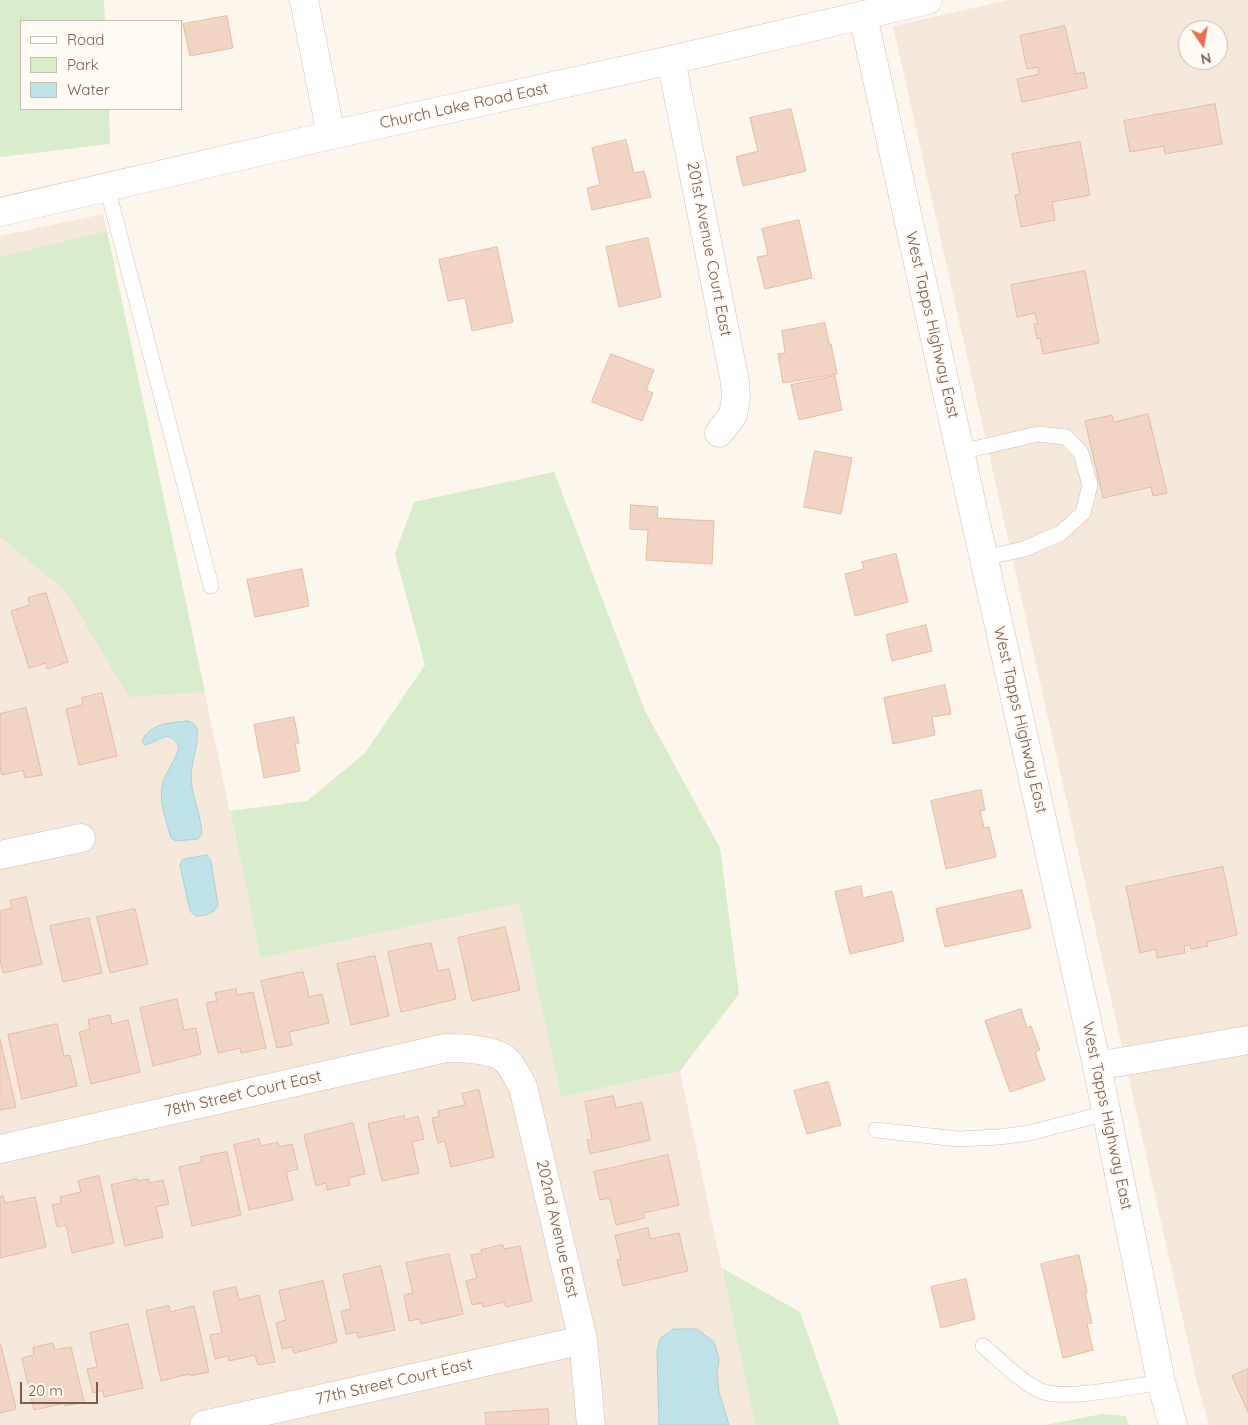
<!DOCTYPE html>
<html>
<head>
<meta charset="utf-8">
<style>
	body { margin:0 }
	#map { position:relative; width:1248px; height:1425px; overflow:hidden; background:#fdf6ec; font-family:Quicksand,sans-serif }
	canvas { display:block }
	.legend { position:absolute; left:20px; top:20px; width:162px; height:90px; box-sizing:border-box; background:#fffaf3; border:1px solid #cabbb1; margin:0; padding:6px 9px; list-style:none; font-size:15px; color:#7a5c4d }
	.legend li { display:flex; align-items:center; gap:10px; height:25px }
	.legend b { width:25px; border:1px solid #cabbb1 }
	.north { position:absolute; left:1178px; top:20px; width:50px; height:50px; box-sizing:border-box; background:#fffaf3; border:1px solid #cabbb1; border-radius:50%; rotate:168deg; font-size:14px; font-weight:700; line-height:20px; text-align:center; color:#7a5c4d }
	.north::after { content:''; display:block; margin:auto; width:18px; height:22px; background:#e76f51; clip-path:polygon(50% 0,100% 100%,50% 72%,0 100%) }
	.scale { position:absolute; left:20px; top:1382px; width:78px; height:22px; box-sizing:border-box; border:2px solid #7a5c4d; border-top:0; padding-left:6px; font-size:15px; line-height:18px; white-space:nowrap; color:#7a5c4d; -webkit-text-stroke:4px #fffaf3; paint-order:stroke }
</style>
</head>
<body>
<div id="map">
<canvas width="1248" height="1425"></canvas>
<ul class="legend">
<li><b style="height:6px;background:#fff"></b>Road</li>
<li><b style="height:14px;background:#d8ecc9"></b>Park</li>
<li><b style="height:14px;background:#bfe3e8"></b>Water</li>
</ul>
<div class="north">N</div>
<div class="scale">20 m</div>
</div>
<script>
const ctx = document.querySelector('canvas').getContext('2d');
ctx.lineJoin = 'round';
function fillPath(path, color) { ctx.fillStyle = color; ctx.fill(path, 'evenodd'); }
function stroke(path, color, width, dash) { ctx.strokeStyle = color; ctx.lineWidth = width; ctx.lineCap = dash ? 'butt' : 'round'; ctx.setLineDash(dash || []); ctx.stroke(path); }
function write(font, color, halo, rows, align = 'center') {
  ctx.font = font + ' Quicksand,sans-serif'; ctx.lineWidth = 4; ctx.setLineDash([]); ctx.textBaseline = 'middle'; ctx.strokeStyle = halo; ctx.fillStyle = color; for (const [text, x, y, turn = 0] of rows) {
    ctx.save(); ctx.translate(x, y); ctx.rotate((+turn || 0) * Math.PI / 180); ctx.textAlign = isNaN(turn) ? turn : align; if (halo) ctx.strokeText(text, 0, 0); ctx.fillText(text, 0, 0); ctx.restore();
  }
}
fillPath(new Path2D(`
	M1009,0H1248V1425H1209L1198,1387L893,26ZM1188,30H1218V60H1188Z
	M103,214L261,958L519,903L561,1097L680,1071L755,1425H0V236Z`), '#f5e8da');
fillPath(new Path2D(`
	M0,0H104L105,21H21V109H109L110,144L0,157Z
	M107,231L205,692L129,697L66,591L0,537V257Z
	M554,472L645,711L720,848L739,994L680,1071L561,1097L519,903L261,958L230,811L307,801L365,753L425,665L395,554L414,502Z
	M722,1268L800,1312L840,1425H755Z
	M1102,1414L1126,1416L1129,1425H1045Z`), '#d8ecc9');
const water = new Path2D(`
	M187,721C191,722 195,723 196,727C201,736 191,764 191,776C191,794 201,815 202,833L198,839L176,841L171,838C166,820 157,797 164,779C169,767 177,758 179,746C168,728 160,741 145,745L142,741C150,723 170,723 187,721Z
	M207,855L211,861L218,905L214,911L206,915L196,916L190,911L180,865L182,860Z
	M674,1329H697L714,1342L719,1359L717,1374L719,1392L729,1425H659L657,1351L660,1339Z`);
fillPath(water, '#bfe3e8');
stroke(water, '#a5d3da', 1);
const building = new Path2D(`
	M227,16L233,48L190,56L183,24Z
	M1065,26L1076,74L1084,72L1087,88L1022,102L1017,79L1039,74L1038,67L1027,69L1020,36Z
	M1215,104L1222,144L1165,154L1164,146L1130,152L1124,121Z
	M791,109L806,171L743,186L736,157L758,151L750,118Z
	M626,140L634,173L644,171L651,197L592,210L587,188L600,185L592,148Z
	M1080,142L1090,195L1052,202L1055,220L1021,227L1015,195L1020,194L1012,154Z
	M799,220L812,278L765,289L757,257L768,255L762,229Z
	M648,238L661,297L619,307L606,247Z
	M497,247L513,322L472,331L465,298L448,301L439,260Z
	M1085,271L1099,343L1043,354L1040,338L1037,339L1034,324H1038L1035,313L1017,317L1011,285Z
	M825,323L829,344H831L837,374L783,383L778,354L785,353L782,331Z
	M611,354L654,370L646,390L653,393L642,421L592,402Z
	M835,376L842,410L799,420L791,385Z
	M1148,414L1167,493L1153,496L1151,487L1103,498L1085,421L1112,415L1114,422Z
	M815,451L852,458L841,514L804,507Z
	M631,505L658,507L657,518L714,521L712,564L646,560L648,530L630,529Z
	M896,554L908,602L855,616L845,574L864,569L862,562Z
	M302,569L309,606L255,617L247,580Z
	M46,593L68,662L47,669L46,663L29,668L11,611L30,605L28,598Z
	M926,625L932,651L892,661L886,635Z
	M945,685L951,714L932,717L935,735L893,744L884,698Z
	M102,693L117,756L79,765L66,709L83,705L82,698Z
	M26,708L42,775L25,778L23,770L2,775L0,766V714Z
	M294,717L299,743H295L300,771L264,778L254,725Z
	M981,790L985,810L980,811L984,828L989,827L996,857L946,869L931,801Z
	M1223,867L1237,935L1207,942L1208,946L1191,949L1190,945L1184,946L1185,953L1157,958L1156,949L1140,953L1126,887Z
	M861,886L863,898L892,891L904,941L850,954L835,892Z
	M1022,890L1031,928L945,947L936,909Z
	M26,897L42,964L3,973L0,959V911L12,908L10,901Z
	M135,909L148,964L110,973L97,917Z
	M89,918L102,973L63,982L50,926Z
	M505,927L520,990L472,1001L458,938Z
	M431,943L438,971L449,969L456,999L401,1012L388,952Z
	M375,956L389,1016L351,1025L337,964Z
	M303,972L309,997L322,994L329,1023L289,1032L292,1045L277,1048L261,981Z
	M236,989L237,995L253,992L266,1048L241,1053L240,1048L218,1053L206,1003L217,1001L215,993Z
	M177,999L184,1030L196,1028L201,1054L153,1066L140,1008Z
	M1021,1009L1027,1028L1031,1026L1040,1050L1035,1052L1045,1080L1010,1092L985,1021Z
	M110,1015L112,1024L128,1020L140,1072L91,1084L79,1032L90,1029L88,1020Z
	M57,1024L64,1056L70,1055L77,1086L22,1099L8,1035Z
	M0,1039L16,1107L0,1110Z
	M828,1082L841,1125L807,1134L794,1091Z
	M479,1090L494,1157L451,1167L445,1141L438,1143L432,1118L439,1117L438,1111L465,1105L462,1094Z
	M613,1096L616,1108L642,1102L650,1140L590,1154L587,1140L592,1139L585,1102Z
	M404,1116L405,1120L418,1116L424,1139L412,1142L419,1173L382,1181L368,1124Z
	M353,1123L365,1174L348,1178L350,1185L327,1190L326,1183L316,1186L304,1135Z
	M259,1139L261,1146L278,1142L279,1147L292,1144L298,1169L286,1172L293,1200L249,1210L234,1145Z
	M227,1152L241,1215L192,1226L179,1167L202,1162L201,1157Z
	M668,1155L679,1205L643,1213L645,1218L616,1225L610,1198L600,1200L594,1172Z
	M99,1176L114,1243L72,1253L66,1225L57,1227L52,1205L61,1203L60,1197L81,1192L78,1181Z
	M137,1179L138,1181L148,1179L149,1183L163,1180L169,1204L156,1207L163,1237L125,1246L111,1185Z
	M3,1196L5,1203L35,1197L46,1247L0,1258V1197Z
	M648,1228L650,1239L679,1233L688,1271L623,1286L617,1260L621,1259L615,1236Z
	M503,1245L504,1249L520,1246L532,1301L506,1307L504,1302L483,1307L482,1303L472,1305L466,1281L477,1278L471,1255L482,1253L481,1250Z
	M449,1254L463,1314L421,1324L419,1319L409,1321L404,1295L413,1293L406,1263Z
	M1079,1255L1087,1293H1085L1092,1323L1087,1324L1093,1350L1063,1358L1041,1264Z
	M381,1266L395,1330L358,1338L357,1332L346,1334L341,1311L351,1309L343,1275Z
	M966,1279L975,1319L941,1328L931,1287Z
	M323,1281L337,1342L294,1353L292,1347L282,1349L276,1323L286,1320L279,1291Z
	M236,1287L239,1300L259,1295L275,1362L258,1365L255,1355L229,1361L228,1356L215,1359L210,1335L222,1333L213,1292Z
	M169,1306L170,1312L194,1306L209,1372L190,1376L189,1374L161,1381L146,1311Z
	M128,1324L143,1388L104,1397L103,1390L93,1393L87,1369L97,1367L90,1333Z
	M53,1343L55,1350L71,1347L84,1402L65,1406V1403L34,1410L22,1358L34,1355L33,1348Z
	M0,1345H1L16,1409L0,1413Z
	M1248,1369V1412L1232,1376Z
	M548,1409L549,1425H486L485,1413Z`);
fillPath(building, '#f3d5c3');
stroke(building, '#e6bba3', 1);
const lane = new Path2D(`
	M107,187L211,586
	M960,452L1038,434L1066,437L1081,453L1090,485L1083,513L1061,533L1024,549L984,558
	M876,1130L958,1139L999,1137L1030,1133L1106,1113
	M983,1346C1000,1360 1021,1382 1041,1391C1065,1401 1134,1386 1161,1382`);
const street = new Path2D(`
	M304,0L331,135
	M671,60L735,382L736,398L733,415L719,433
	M0,855L81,838
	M1097,1066L1248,1040
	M0,1149L446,1048C462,1048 492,1049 505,1059C513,1066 518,1078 523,1087L583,1340L591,1425
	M204,1425L583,1340`);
const secondary = new Path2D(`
	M863,16L1097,1066L1161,1382L1173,1425
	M0,212L331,135L671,60L928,0`);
stroke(lane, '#d1beb0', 16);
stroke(street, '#d1beb0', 29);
stroke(secondary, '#d6c0b0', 29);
stroke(lane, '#fff', 15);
stroke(street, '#fff', 28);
stroke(secondary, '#fff', 28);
write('16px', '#7a5c4d', '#fffaf3', [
	["Church Lake Road East",464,106,-12],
	["201st Avenue Court East",709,249,79],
	["West Tapps Highway East",932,325,77],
	["West Tapps Highway East",1020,720,77],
	["78th Street Court East",243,1094,-13],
	["West Tapps Highway East",1107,1116,78],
	["202nd Avenue East",557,1229,77],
	["77th Street Court East",394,1382,-13]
]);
</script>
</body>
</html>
